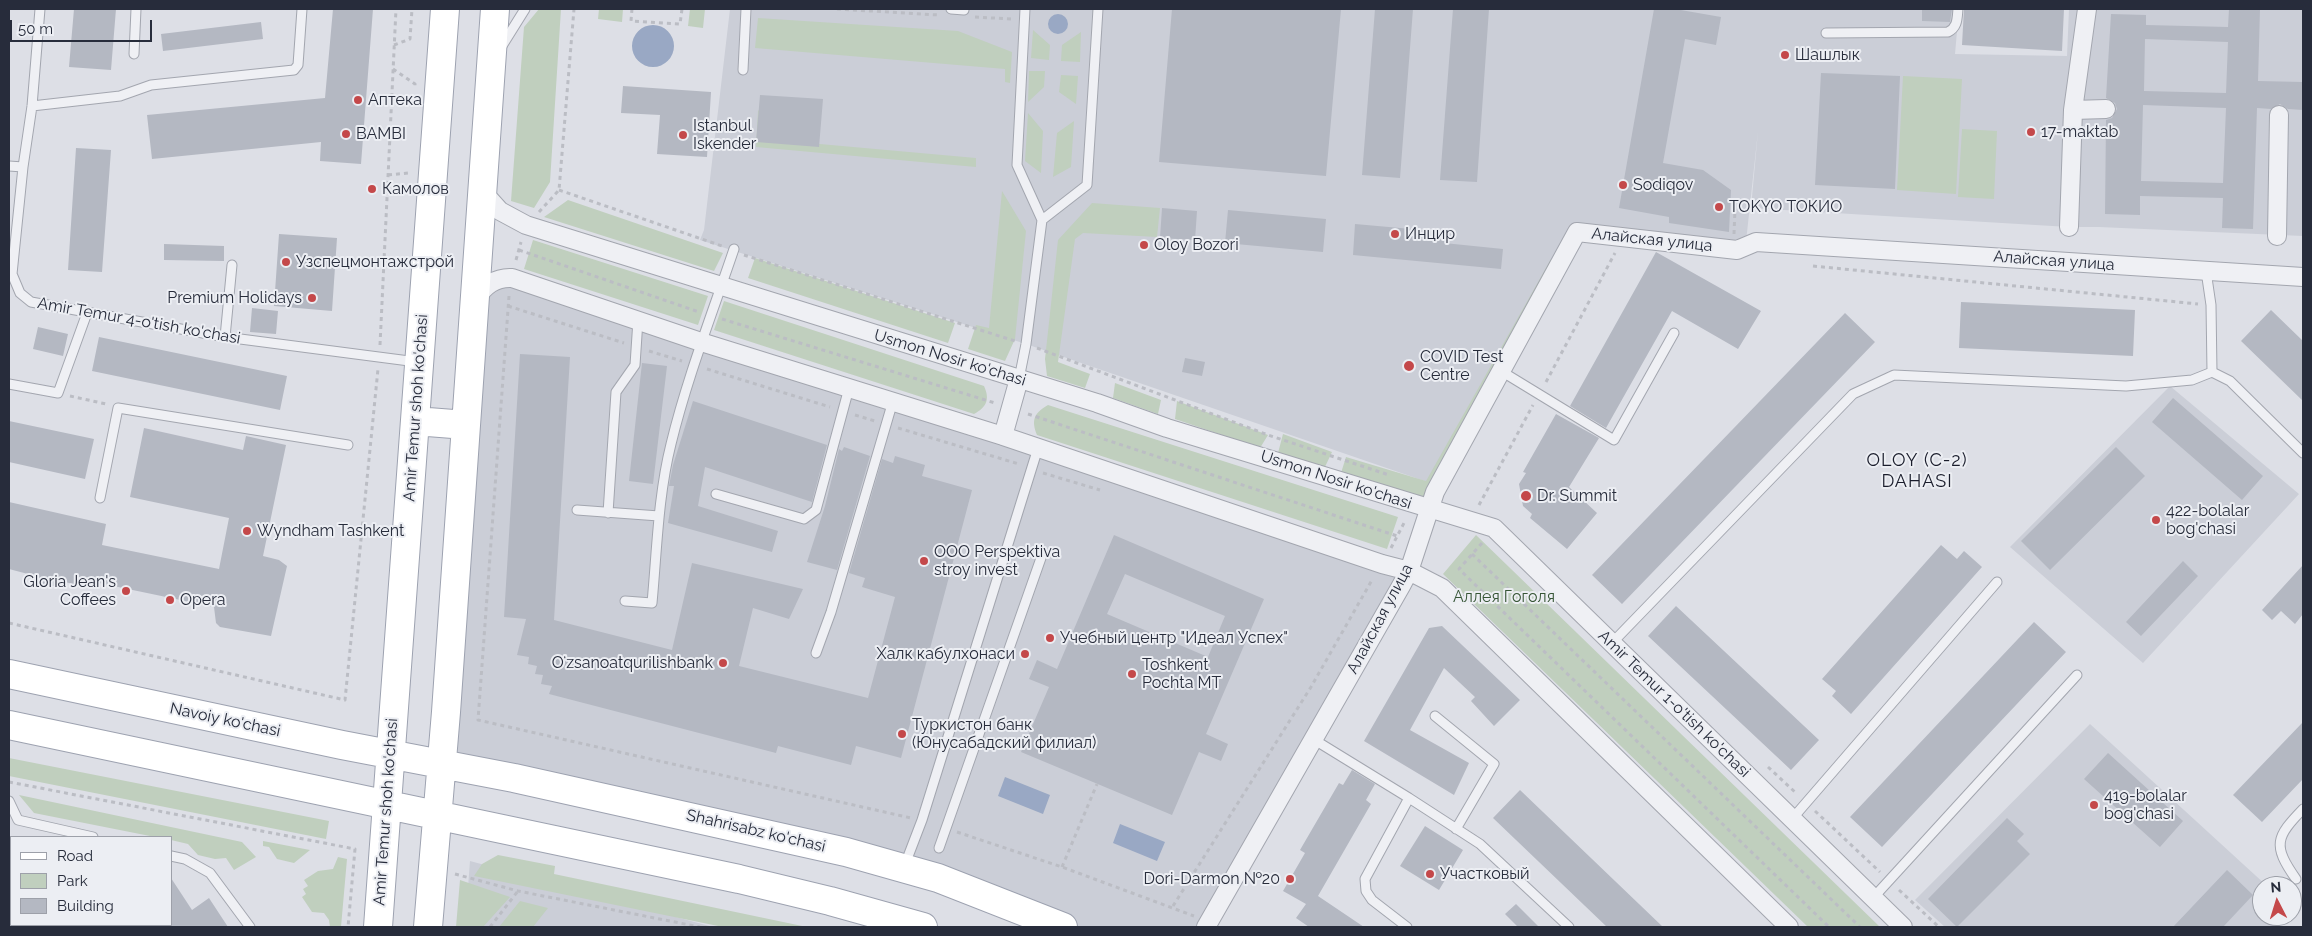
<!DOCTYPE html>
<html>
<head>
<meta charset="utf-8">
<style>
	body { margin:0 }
	#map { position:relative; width:2312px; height:936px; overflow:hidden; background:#dddfe6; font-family:Raleway,sans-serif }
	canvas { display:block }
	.frame { position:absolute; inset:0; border:10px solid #272c3b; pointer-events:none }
	.legend { position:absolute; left:10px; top:836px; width:162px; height:90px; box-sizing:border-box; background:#eceef3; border:1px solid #9da0a9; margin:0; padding:6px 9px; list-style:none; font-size:15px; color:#272c3b }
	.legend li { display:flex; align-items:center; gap:10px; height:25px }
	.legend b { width:25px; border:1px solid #9da0a9 }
	.north { position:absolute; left:2252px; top:876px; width:50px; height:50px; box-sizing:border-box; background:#eceef3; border:1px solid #9da0a9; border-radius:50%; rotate:355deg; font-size:14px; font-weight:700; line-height:20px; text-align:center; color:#272c3b }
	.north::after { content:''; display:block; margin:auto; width:18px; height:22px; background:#c4484a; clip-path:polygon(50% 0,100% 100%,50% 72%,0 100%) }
	.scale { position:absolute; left:10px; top:20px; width:142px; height:22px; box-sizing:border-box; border:2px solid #272c3b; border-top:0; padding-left:6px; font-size:15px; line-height:18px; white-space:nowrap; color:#272c3b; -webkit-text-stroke:4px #eceef3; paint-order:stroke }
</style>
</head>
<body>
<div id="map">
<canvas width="2312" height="936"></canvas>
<div class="frame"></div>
<ul class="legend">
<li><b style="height:6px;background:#fff"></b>Road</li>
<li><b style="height:14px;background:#c0cfbe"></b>Park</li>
<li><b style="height:14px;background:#b4b8c2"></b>Building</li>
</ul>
<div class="north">N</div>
<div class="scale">50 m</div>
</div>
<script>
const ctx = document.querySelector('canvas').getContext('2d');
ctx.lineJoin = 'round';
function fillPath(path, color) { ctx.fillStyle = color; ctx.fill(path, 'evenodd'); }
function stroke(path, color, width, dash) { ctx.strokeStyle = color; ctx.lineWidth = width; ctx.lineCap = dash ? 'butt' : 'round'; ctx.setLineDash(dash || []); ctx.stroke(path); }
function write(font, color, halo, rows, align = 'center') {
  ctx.font = font + ' Raleway,sans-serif'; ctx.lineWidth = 4; ctx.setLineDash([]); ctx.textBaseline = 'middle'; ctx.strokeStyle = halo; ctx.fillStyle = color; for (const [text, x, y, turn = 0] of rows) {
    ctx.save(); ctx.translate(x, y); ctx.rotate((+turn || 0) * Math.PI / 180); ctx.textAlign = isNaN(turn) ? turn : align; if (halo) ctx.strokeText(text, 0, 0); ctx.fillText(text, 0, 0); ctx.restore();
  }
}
fillPath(new Path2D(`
	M730,9H1959L1955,54L2067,56L2069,9H2303V236L2099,227H2069L1751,208L1758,131L1745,251L1576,238L1439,486L1026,344L700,240L704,230Z
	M495,280L1409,571L1206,927H1063L983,895L442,764L475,300Z
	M2170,386L2299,494L2143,663L2010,547Z
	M2090,724L2267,886H2262V916H2288L2273,927H1945L1915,900Z
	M470,861L713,927H465Z`), '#cbced7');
fillPath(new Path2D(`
	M539,9H561L550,182L534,208L511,201L524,27Z
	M599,9H623L622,22L598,19Z
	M690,9H705L703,28L688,26Z
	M758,18L958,31L1012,52L1010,83L1005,82V69L755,48Z
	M1033,30L1050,45L1049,60L1031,58Z
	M1081,32L1080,62L1061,61L1062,45Z
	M1029,71H1045L1044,87L1028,102Z
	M1061,75L1078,76L1076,104L1059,92Z
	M1903,76L1962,79L1956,194L1897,190Z
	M764,105V139L976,158V167L756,147L758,111Z
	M1028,113L1043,131L1041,173L1025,161Z
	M1074,121L1071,167L1053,177L1057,133Z
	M1962,129L1997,131L1994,199L1958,197Z
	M1002,191L1026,231L1015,339L1005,361L968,349L976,325L989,328Z
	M568,200L723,253L714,271L544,217Z
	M1092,203L1160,208L1157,237L1083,233L1075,239L1058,362L1090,374L1085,388L1047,376L1045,359L1058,240Z
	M533,240L708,296L698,325L524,269Z
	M1566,255L1429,497L1422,499L1341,473L1346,457L1426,481L1551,259Z
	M755,258L955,323L948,343L748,278Z
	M724,301L984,386C990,399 987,407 974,414L714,330Z
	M1115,383L1161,400L1158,414L1113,398Z
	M1177,401L1268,435L1260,448L1175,419Z
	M1048,405L1398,517L1387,549L1037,435C1031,420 1034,413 1048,405Z
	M1283,434L1332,452L1324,469L1278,453Z
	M1476,535L1880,927H1808L1443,574Z
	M9,758L329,821L326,839L9,776Z
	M19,795L242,842L256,857L234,870L226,858L215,859L198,855L188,844L171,840V837H155L34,813Z
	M263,841L310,850L294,863L277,859L269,847L263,846Z
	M498,855L555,866L554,874L807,927H723L474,876L482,864Z
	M338,857L347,859L341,927H330L329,920L324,913L312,912L302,897L306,894L303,889L308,886L304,880L318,871L333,869Z
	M460,880L510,897L483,927H456Z
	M9,897H11V925H53L50,927H9Z
	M520,901L548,908L533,927H499Z`), '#c0cfbe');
fillPath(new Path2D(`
	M1048 24a10 10 0 1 1 20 0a10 10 0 1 1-20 0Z
	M632 46a21 21 0 1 1 42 0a21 21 0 1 1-42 0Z
	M1005,777L1050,795L1043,814L998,796Z
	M1120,824L1165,842L1157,861L1113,843Z`), '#99a8c4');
fillPath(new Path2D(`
	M74,9H116L111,70L69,67Z
	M333,9H373L361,164L320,161L321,142L152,159L147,115L325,98Z
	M1172,9H1341L1326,176L1159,162Z
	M1375,9H1413L1400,178L1362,175Z
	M1453,9H1489L1477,182L1440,180Z
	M1654,9H1675L1721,17L1716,45L1685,39L1663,163L1703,170L1731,190L1729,232L1669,223V217L1619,208Z
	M1922,9H1952L1950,22L1922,21Z
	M1964,9H2064L2062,51L1962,45Z
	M2229,9H2260L2258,81L2303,82V110L2288,109L2280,104L2271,109L2257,108L2253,229L2222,228L2223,198L2140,196V215L2105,214L2106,120L2112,118L2117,109L2115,103L2106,98L2111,14L2146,15V25L2228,27ZM2145,39L2228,42L2226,93L2144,91ZM2143,105L2226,108L2223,183L2141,181Z
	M261,22L263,39L163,51L161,34Z
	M1821,73L1900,76L1895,189L1815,185Z
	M623,86L711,92L707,157L657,154L660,115L621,113Z
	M760,95L823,99L819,147L756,142Z
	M76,148L111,150L102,272L68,270Z
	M1162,208L1197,211L1195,240L1160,238Z
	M1228,210L1326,219L1323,252L1225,243Z
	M1355,224L1445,232L1444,243L1503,249L1501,269L1353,255Z
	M279,234L337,238L332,311L274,306Z
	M164,244L224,246V261L164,260Z
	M1656,252L1761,311L1738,349L1672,311L1606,428L1570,406Z
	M1961,302L2135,310L2133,356L1959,348Z
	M252,308L278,311L276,334L250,332Z
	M2271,310L2303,341V401L2241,341Z
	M1845,313L1875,342L1622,604L1592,575Z
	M38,327L68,334L63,356L33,349Z
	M99,337L287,376L280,410L92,371Z
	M520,354L570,357L554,620L672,650L692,563L803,589L789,619L753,608L739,666L868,698L895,597L862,587L865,578L849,573L882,459L893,463L895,456L925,465L922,476L972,490L901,758L856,746L851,765L778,746L776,753L549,694L552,686L541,684L543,675L535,674L537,666L528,664L529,657L517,655L526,619L504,617Z
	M1185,358L1205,362L1202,376L1182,372Z
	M642,363L667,366L653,484L629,481Z
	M2173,398L2263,476L2242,500L2152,422Z
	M693,401L827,445L812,502L705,467L698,506L778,531L772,552L668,523L674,486H669L673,465Z
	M1556,414L1599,438L1569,487L1597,513L1567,549L1530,518L1532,514L1523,506L1519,484L1526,473L1523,472Z
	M9,421L94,439L85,479L9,462Z
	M144,428L243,450L246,436L286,445L263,556L279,560L287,566L271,636L220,627L216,623L214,607L80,579L79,585L64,582L56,586H43L33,582L28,574L9,569V502L106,524L102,545L219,569L229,518L130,497Z
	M844,447L870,456L837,570L807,562L825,506L839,449L842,451Z
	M2116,447L2145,476L2050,570L2021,541Z
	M1114,535L1264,599L1206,734L1228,744L1221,761L1199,752L1172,815L1021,752L1049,687L1029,679L1037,660L1057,669ZM1125,574L1225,616L1208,657L1107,614Z
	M1941,545L1957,559L1964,551L1982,567L1851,714L1832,696L1836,691L1822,679Z
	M2183,561L2198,576L2141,636L2126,622Z
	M2303,565V614L2295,624L2281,611L2272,620L2262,610Z
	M1676,606L1819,740L1791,770L1648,636Z
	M2034,622L2066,652L1882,847L1850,817Z
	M1442,626L1520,700L1494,726L1471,701L1475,697L1444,668L1410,730L1469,763L1454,795L1364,741L1429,628Z
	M2303,722V779L2262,822L2233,795Z
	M2108,753L2183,821L2160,847L2084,779Z
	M1352,770L1375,784L1366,800L1371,804L1318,896L1364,927H1309L1296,918L1306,904L1283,891L1305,853L1300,850L1339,783L1343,785Z
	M1520,790L1663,927H1607L1493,818Z
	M2007,818L2024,834L2017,841L2030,854L1957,927L1928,899Z
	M1425,826L1463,850L1439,890L1400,866Z
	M2227,870L2253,895L2223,927H2173Z
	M171,878L192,910L209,898L228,927H171Z
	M1516,904L1539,927H1518L1505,914Z`), '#b4b8c2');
const lane = new Path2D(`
	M40,9L32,106L23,167L12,274L20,293L31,302L225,337L417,362
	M951,9L964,10
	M1826,33L1948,32C1958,27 1957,18 1958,9
	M500,49L525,9
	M134,54L136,9
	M743,70L746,9
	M32,106L120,96L151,85L294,70L298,65L302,9
	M9,166L23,167
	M1042,220L1087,185L1098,9
	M2206,271L2211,305L2212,372L2230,381L2303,453
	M225,337L232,265
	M1501,371L1614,440L1674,333
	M1019,379L1026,344L1042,220L1017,165L1025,9
	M9,384L58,393L87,313
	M716,494L804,519L816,510L849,388
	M100,498L118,408L348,445
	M577,510L659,516
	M608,513L616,392L635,365L638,320
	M625,601L652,603C657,550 658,496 671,444C687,378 712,314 734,249
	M1612,643L1853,394L1894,375L2126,386L2192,380L2212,372
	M816,653L831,612L893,401
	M1435,716L1494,764L1456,829
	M1313,739L1409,798
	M9,801L18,820L93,837
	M1792,819L1997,582
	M939,848L1041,558
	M171,856L185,859L210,873L250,927
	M904,867L922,820L1038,448
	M2296,879C2272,845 2276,837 2303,809
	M1873,898L2077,675
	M1407,927L1372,900L1366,891L1365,879L1409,798L1480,844L1569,927`);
const street = new Path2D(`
	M2073,110L2087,9
	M482,191L500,211L526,225L1097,403L1167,428L1494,528L1903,927
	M2069,227L2073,110L2106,109
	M2277,236L2279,115
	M475,300C484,286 495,277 512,278L701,342L1003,436L1382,564L1409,571L1442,588L1789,927
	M1003,436L1019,379
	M1206,927L1401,586L1409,571L1435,492L1577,232L1737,250L1756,242L2303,277`);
const primary = new Path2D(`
	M415,421L466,425
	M9,674L342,745L514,778L846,852L938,878L1063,927
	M9,725L739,879L830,901L923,927
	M378,927L445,9
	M428,927L446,712L495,9`);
stroke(lane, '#a3a6af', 11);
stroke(street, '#a3a6af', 20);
stroke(primary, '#9da2b0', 30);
stroke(new Path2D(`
	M632,9L631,21L680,24L682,9
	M837,9L939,15
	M975,17L1011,19
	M394,45L410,39L412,9
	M393,69L415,84V86
	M388,175L408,173V170
	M559,190L722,246
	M539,212L559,190L574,9
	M1734,234L1735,209
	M519,250L699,312
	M744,255L1015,341
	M516,260L521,242
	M1813,266L2198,304
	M509,296L478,720L911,818
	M508,306L624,343
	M722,319L995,403
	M380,345L396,9
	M1037,348L1268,435L1389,475
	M649,351L682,361
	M707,369L830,407
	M1546,382L1615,253
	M70,396L106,404
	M1028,414L1397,536
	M855,415L875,421
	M898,428L1019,464
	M1043,473L1100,490
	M1479,505L1533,405
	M1482,543L1459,569L1829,927
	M1391,548L1404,523
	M1472,554L1860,927
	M9,623L345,700L378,369
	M1768,767L1796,793
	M9,782L355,849L348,927
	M1815,811L1880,872
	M957,832L1062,867L1194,916
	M1062,867L1097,784
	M455,874L518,891L700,927
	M1899,890L1939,927
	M1173,906L1311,687L1372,580
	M490,927L518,891`), '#bbbdc4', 3, [4, 4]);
stroke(lane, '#eff0f4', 9);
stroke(street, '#eff0f4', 18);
stroke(primary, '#fff', 28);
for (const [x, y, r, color] of [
	[1785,55,5,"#c4484a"],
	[358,100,5,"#c4484a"],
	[2031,132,5,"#c4484a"],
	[346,134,5,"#c4484a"],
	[683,135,5,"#c4484a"],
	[1623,185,5,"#c4484a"],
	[372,189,5,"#c4484a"],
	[1719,207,5,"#c4484a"],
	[1395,234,5,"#c4484a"],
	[1144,245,5,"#c4484a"],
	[286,262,5,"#c4484a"],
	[312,298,5,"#c4484a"],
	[1409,366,6,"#c4484a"],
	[1526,496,6,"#c4484a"],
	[2156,520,5,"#c4484a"],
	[247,531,5,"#c4484a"],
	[924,561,5,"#c4484a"],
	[126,591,5,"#c4484a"],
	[170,600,5,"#c4484a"],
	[1050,638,5,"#c4484a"],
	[1025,654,5,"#c4484a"],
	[723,663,5,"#c4484a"],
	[1132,674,5,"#c4484a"],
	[902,734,5,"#c4484a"],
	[2094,805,5,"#c4484a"],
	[1430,874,5,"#c4484a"],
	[1290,879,5,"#c4484a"]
]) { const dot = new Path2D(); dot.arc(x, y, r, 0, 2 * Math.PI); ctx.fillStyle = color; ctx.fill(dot); stroke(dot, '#eceef3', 2); }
write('16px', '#272c3b', '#eceef3', [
	["Шашлык",1795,55],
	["Аптека",368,100],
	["Istanbul",693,126],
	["Iskender",693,144],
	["17-maktab",2041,132],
	["BAMBI",356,134],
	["Sodiqov",1633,185],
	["Камолов",382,189],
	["TOKYO ТОКИО",1729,207],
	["Инцир",1405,234],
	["Oloy Bozori",1154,245],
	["Узспецмонтажстрой",296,262],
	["Premium Holidays",302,298,"right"],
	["COVID Test",1420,357],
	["Centre",1420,375],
	["Dr. Summit",1537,496],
	["422-bolalar",2166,511],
	["bog'chasi",2166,529],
	["Wyndham Tashkent",257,531],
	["ООО Perspektiva",934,552],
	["stroy invest",934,570],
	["Gloria Jean's",116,582,"right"],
	["Coffees",116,600,"right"],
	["Opera",180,600],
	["Учебный центр \"Идеал Успех\"",1060,638],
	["Халк кабулхонаси",1015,654,"right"],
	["Oʻzsanoatqurilishbank",713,663,"right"],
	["Toshkent",1142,665],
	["Pochta MT",1142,683],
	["Туркистон банк",912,725],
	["(Юнусабадский филиал)",912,743],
	["419-bolalar",2104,796],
	["bog'chasi",2104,814],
	["Участковый",1440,874],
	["Dori-Darmon №20",1280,879,"right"]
], 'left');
write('16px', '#272c3b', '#eceef3', [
	["Алайская улица",1652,240,6],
	["Алайская улица",2054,261,4],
	["Amir Temur 4-o'tish ko'chasi",139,321,10],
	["Usmon Nosir ko'chasi",950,358,17],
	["Amir Temur shoh ko'chasi",416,408,-86],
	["Usmon Nosir ko'chasi",1336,480,18],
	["Алайская улица",1380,619,-62],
	["Amir Temur 1-o'tish ko'chasi",1674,704,44],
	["Navoiy ko'chasi",225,720,12],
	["Amir Temur shoh ko'chasi",386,812,-86],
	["Shahrisabz ko'chasi",756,831,13]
]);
write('16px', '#375636', '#eceef3', [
	["Аллея Гоголя",1504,597]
]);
ctx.letterSpacing = '1px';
write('18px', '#1a1d2c', '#eceef3', [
	["OLOY (C-2)",1917,461],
	["DAHASI",1917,482]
]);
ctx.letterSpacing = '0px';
</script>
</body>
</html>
